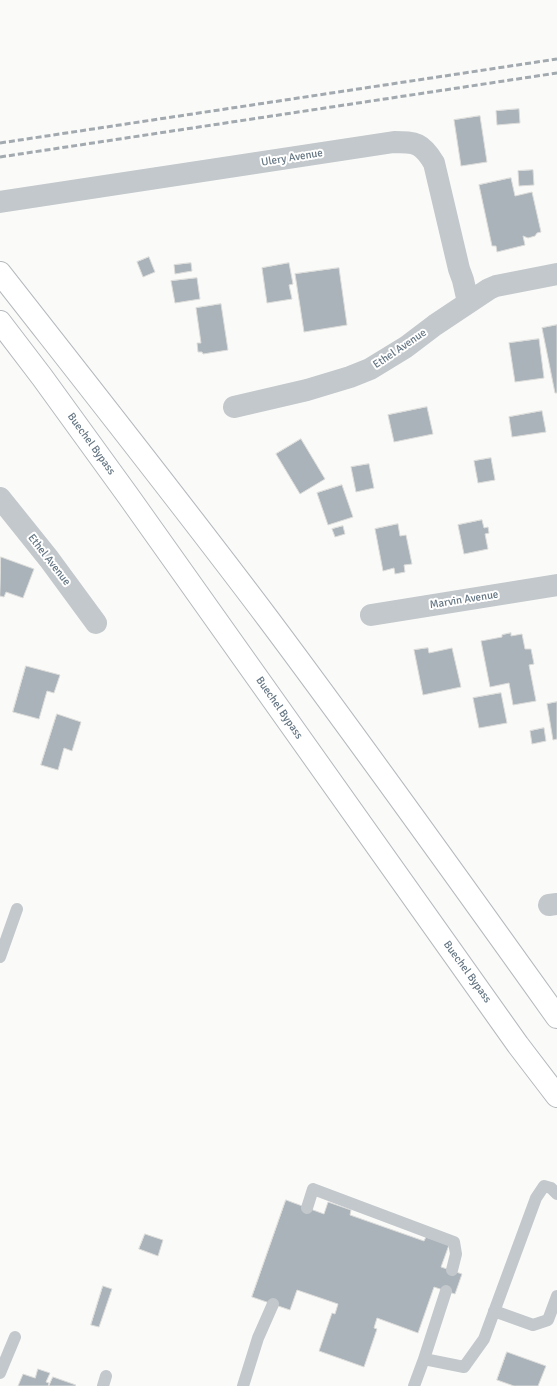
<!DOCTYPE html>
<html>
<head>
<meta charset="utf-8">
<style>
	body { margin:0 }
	canvas { display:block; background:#fafaf8 }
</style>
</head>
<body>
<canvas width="557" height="1386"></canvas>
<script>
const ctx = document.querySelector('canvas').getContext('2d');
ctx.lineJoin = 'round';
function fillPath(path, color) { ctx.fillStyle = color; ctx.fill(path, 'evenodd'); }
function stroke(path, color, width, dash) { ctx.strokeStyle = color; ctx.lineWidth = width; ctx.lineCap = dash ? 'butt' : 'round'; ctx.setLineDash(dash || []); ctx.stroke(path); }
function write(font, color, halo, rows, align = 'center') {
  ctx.font = font + ' Signika,sans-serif'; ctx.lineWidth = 4; ctx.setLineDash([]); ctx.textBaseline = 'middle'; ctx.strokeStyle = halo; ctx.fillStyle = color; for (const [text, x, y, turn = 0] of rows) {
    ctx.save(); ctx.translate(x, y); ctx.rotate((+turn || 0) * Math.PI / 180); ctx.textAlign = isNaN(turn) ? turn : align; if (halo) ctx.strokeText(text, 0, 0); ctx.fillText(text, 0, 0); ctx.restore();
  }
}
const building = new Path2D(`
	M519,109L520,123L497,125L496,111Z
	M480,116L487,162L461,166L454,120Z
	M533,170L534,185L519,186L518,171Z
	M511,178L515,196L532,192L541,232L537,233L535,236L528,238L523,236L525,245L497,252L496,246H492L479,185Z
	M149,257L155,272L143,277L137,262Z
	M191,263L192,271L175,274L174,265Z
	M289,263L293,284L289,285L292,299L267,303L262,268Z
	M339,268L347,325L304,332L295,274Z
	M197,278L200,299L175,303L171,281Z
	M221,304L228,350L203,354L202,352H198L197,343H201L196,308Z
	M557,325V393H555L542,328Z
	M539,339L544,378L515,382L509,343Z
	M427,407L433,434L394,442L388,415Z
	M542,411L546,432L512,437L509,417Z
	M301,439L325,479L300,494L276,454Z
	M491,458L495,480L478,483L474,461Z
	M369,464L374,488L356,492L351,467Z
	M342,485L353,517L328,525L317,493Z
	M482,520L484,528L488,527L489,533L485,534L488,549L464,554L458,525Z
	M398,524L400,536L406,535L412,564L404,565L405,572L395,574L394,568L383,571L375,529Z
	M343,526L345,534L335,537L332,529Z
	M1,557L34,569L23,598L6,592L4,597L0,596Z
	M511,633V636L522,634L525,649H531L534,664L529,665L536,701L513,705L509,683L490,687L481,641L502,637V635Z
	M428,648L429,653L452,648L461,687L423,695L414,650Z
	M26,666L60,675L54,693L47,691L39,719L13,712Z
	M501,693L507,723L479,728L473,698Z
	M557,702V739L553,740L547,704Z
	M57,714L81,722L72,751L64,748L58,770L41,765Z
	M544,728L546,741L532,744L530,731Z
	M286,1200L324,1214L328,1202L351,1210L350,1215L424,1241L426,1237L449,1245L441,1267L462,1274L455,1294L434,1287L418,1333L377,1318L374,1328L377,1329L364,1367L319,1351L332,1313L335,1314L338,1304L297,1290L290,1310L252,1297Z
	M145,1234L163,1240L158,1256L139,1249Z
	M103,1286L112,1289L99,1327L91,1325Z
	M507,1352L546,1366L538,1386H514L497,1380Z
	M38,1369L50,1373L46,1382L49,1383L48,1386H18L23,1374L35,1378Z
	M53,1377L76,1385L75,1386H49Z`);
fillPath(building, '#aab3b9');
stroke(building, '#dcdcda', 1);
const primary = new Path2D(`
	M0,273C90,388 181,503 269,620C367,751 462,884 557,1017
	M0,322L42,377L129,497L518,1045L557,1096`);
stroke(primary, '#b5babe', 24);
stroke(new Path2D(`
	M0,957L17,909
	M307,1208L313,1189L454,1242L456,1254L452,1270
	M494,1311L533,1325L548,1320L557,1296
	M424,1359L464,1367L484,1339L536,1198L544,1186L551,1188L557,1194
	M0,1373L15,1337
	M103,1386L106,1376
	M243,1386L258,1338L273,1304
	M414,1386L424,1359L446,1291`), '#c3c8cc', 12);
stroke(new Path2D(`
	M0,202L394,142C416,142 422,143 434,163L459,269L463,280L468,302
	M234,407L307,390L350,377L370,369L406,347L435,325L489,289L496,286L557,274
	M0,498L49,559L96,623
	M371,615L557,585
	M549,905L557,904`), '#c3c8cc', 22);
stroke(primary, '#fff', 22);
stroke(new Path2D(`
	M0,143L557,59
	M0,157L557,73`), '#a2aab0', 3, [6, 3]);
write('11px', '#657683', '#fff', [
	["Ulery Avenue",292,158,-9],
	["Ethel Avenue",400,349,-34],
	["Buechel Bypass",91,444,54],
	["Ethel Avenue",49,560,52],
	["Marvin Avenue",464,600,-9],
	["Buechel Bypass",279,708,55],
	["Buechel Bypass",467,972,54]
]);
</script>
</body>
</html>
